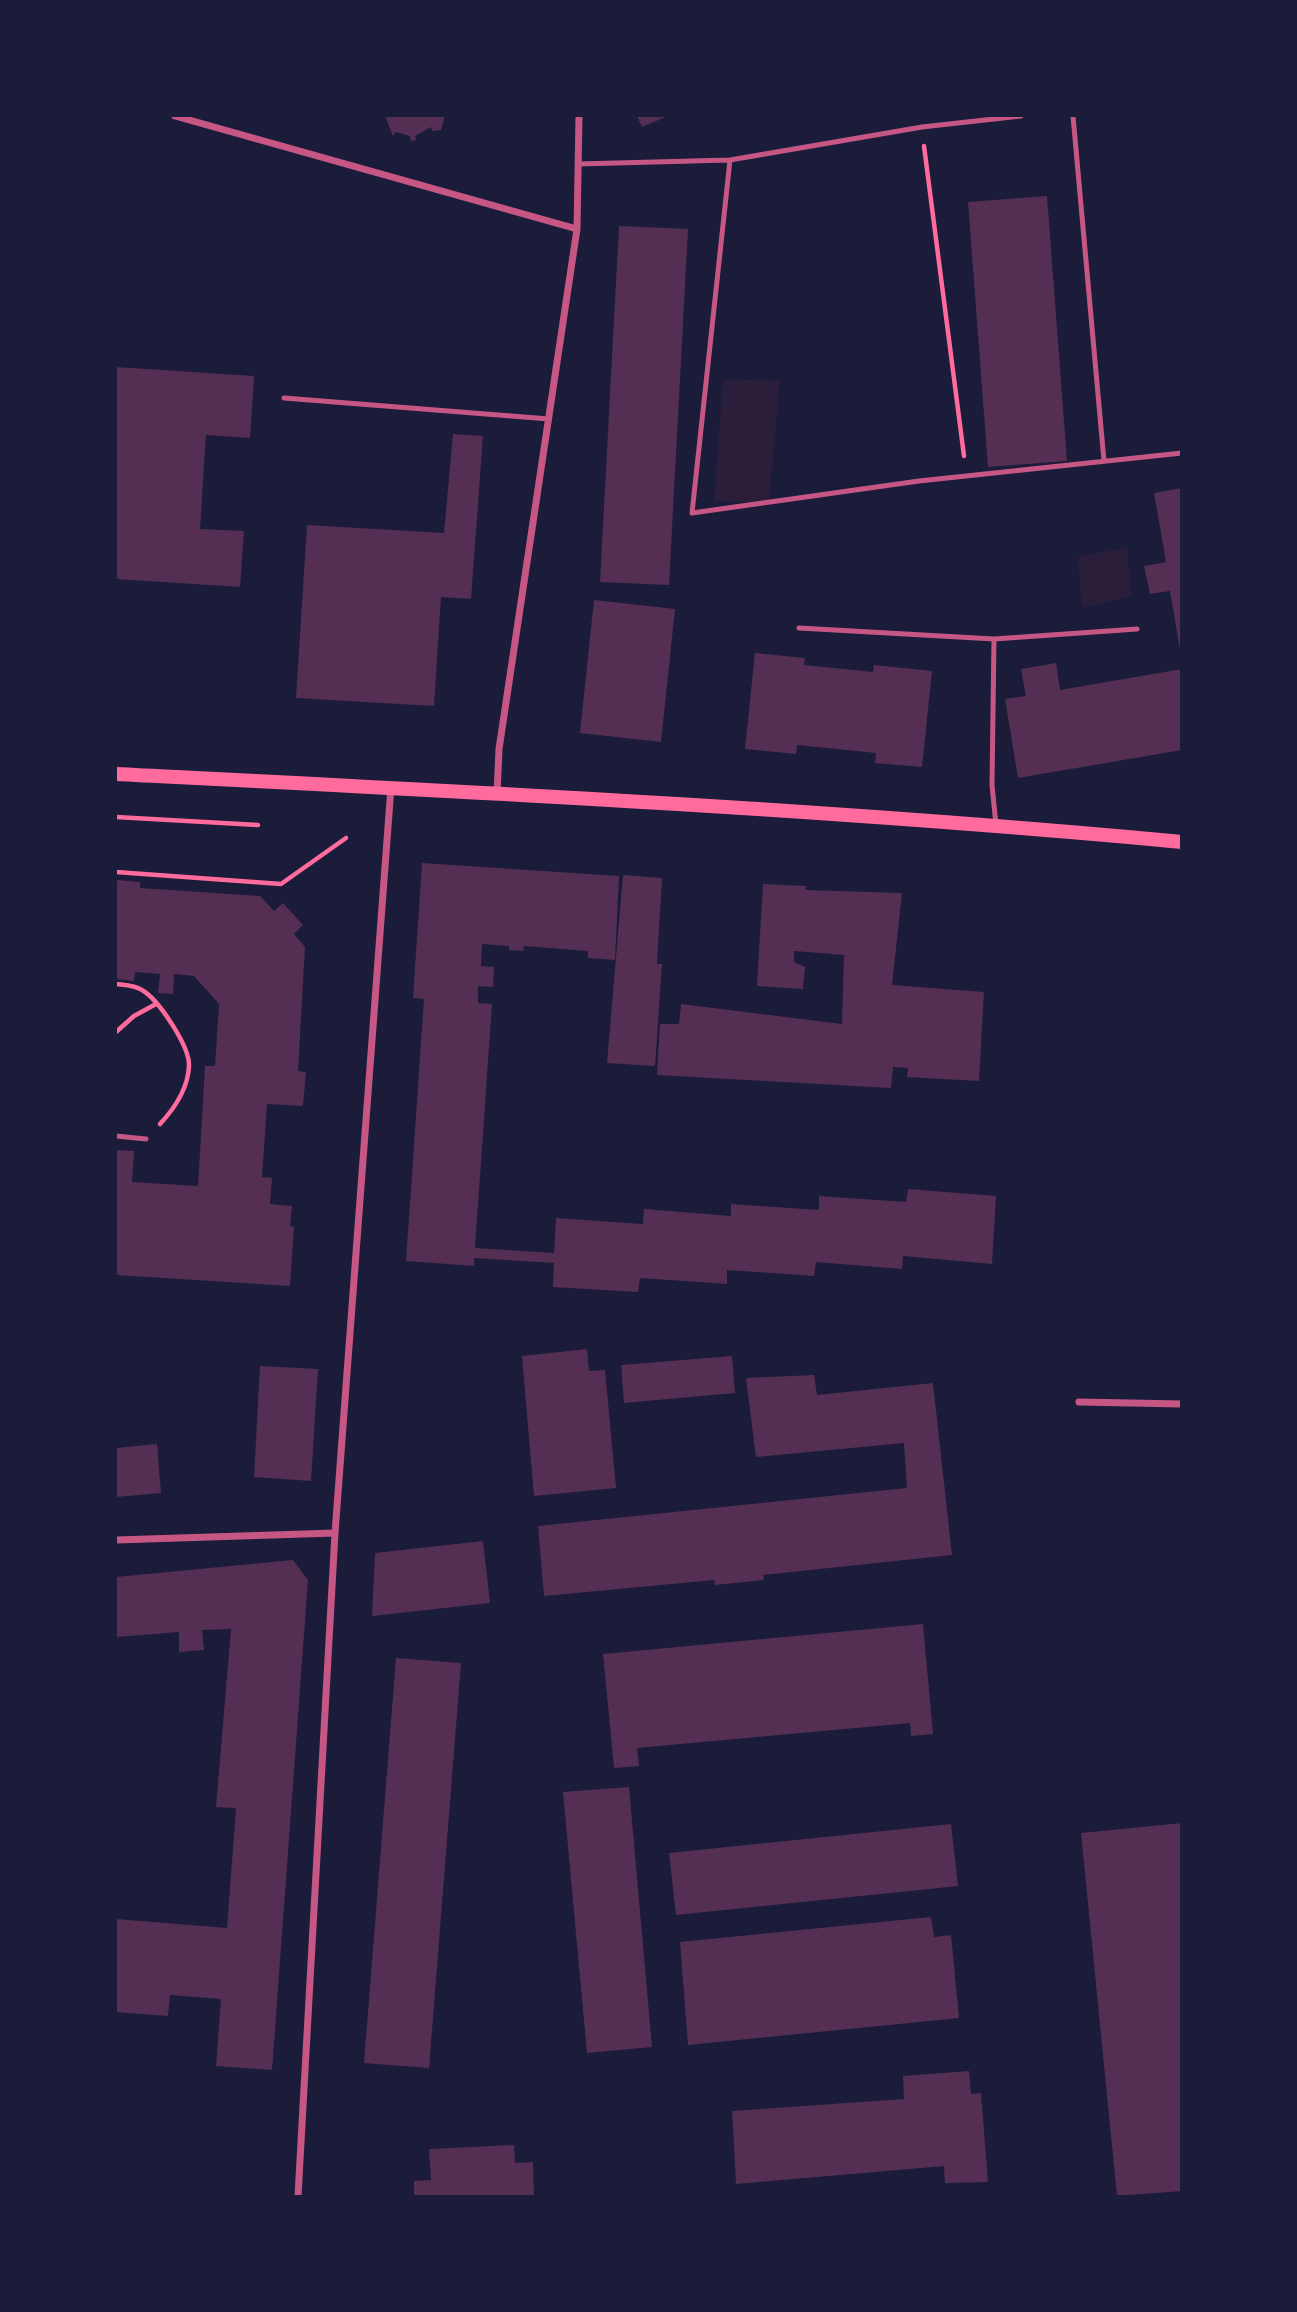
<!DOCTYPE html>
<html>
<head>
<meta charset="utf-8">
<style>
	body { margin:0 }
	#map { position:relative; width:1297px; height:2312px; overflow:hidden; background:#1b1b3a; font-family:Spectral,serif }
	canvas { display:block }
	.frame { position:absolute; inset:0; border:117px solid #1b1b3a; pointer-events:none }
</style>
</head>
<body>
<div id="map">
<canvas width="1297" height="2312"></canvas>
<div class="frame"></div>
</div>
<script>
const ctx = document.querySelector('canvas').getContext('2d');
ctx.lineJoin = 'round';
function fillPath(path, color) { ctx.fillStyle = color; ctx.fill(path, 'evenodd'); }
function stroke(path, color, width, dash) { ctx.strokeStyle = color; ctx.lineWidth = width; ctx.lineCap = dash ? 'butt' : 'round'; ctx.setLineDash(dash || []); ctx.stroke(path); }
fillPath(new Path2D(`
	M723,379L780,381L769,503L714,501Z
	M1127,547L1131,596L1082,608L1078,557Z`), '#2a1e3b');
fillPath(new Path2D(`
	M385,116H445L441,130L432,131L431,127L415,136L416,140L411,141L410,136L396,132L393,136Z
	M637,116H668L642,127Z
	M1047,196L1067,461L988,467L968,202Z
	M619,226L688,229L669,585L600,582Z
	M116,367L254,376L250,438L206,435L200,529L244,531L240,587L116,579Z
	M453,434L483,436L471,599L441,597L434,706L296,698L307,525L444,533Z
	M1182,488V650H1180L1170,591L1150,594L1144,566L1166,562L1154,493Z
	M594,600L675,609L661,742L580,733Z
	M755,653L805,658L804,665L873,672L874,665L932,671L922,767L875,763L876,753L797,745L796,754L745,749Z
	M1056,663L1060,690L1182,669V750L1018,778L1005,699L1026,696L1021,669Z
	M422,863L619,876L615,960L588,958V951L524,946L523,951L509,950V946L482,944L481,966L494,967L493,987L478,986V1003L492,1004L475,1248L554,1253L556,1218L643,1224L644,1209L731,1216V1204L819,1210V1196L906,1202L908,1189L996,1196L992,1264L903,1256L902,1269L816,1262L814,1276L727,1270V1284L640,1278L638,1292L553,1287L554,1263L474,1258V1266L406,1261L424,999L413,998Z
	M623,875L662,878L657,964H662L655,1066L607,1063Z
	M116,880L140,882V888L260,896L274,911L283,903L303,925L294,934L305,947L298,1071L306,1072L303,1106L267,1104L262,1177L272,1178L270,1204L292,1206L290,1226L294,1227L290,1286L116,1275V1150L134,1151L132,1182L198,1186L205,1066H215L219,1004L194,976L174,974L173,994L158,993L160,974L135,972L134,981L116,979Z
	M763,884L806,886L805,890L902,893L892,985L984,992L979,1081L907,1077L908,1068L893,1067L891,1088L657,1075L660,1024H679L681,1004L842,1024L844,955L794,951V962L805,967L803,989L757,986Z
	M587,1349L589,1371L605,1370L616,1488L534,1496L522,1356Z
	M732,1356L735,1393L624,1403L621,1365Z
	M260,1366L318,1369L311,1481L254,1477Z
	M814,1375L817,1395L933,1383L952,1555L763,1575L764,1580L715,1585L714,1580L544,1596L538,1526L907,1488L904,1443L756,1457L746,1378Z
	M157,1444L161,1493L116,1497V1448Z
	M483,1541L490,1603L372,1616L375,1553Z
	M293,1560L308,1580L272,2070L216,2066L221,1999L170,1995L168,2016L116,2012V1919L227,1928L236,1808L216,1807L231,1629L202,1630L204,1650L179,1652V1632L116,1637V1577Z
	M923,1624L933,1734L911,1736L910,1723L637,1748L639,1766L614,1768L603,1654Z
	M396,1658L461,1663L429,2068L364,2063Z
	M629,1787L652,2047L587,2053L563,1792Z
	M1182,1823V2191L1117,2196L1081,1833Z
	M951,1824L958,1886L676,1915L669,1853Z
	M931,1917L934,1937L951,1935L959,2018L688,2045L680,1942Z
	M969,2071L971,2094L981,2093L988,2182L945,2183L944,2166L736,2184L732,2111L904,2099L903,2076Z
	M514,2145L515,2163L533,2162L534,2196H414V2181L431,2180L429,2149Z`), '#542f53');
stroke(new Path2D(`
	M924,146L964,456
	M116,817L258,825
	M116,872L281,884L346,838
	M116,984C124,985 135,985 142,990C159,1000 190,1047 189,1066C188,1088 174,1109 160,1124
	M116,1032L134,1016L156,1004`), '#ff6b9d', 4.5);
stroke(new Path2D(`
	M1073,116L1104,461
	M730,160L692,513L919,481L1182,453
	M578,164L730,160L922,127L1021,116
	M284,398L549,419
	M799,628L994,639
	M996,825L992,785L994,639L1137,629
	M116,1136L146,1139`), '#c65784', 5);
stroke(new Path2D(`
	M175,116L577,229
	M497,794L499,749L577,229L579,116
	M1079,1402L1182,1404
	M116,1540L335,1533
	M298,2196L335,1533L391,787`), '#c65784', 7);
stroke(new Path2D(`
	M116,774C471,792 827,809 1182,842`), '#ff6b9d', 14);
</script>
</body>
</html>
